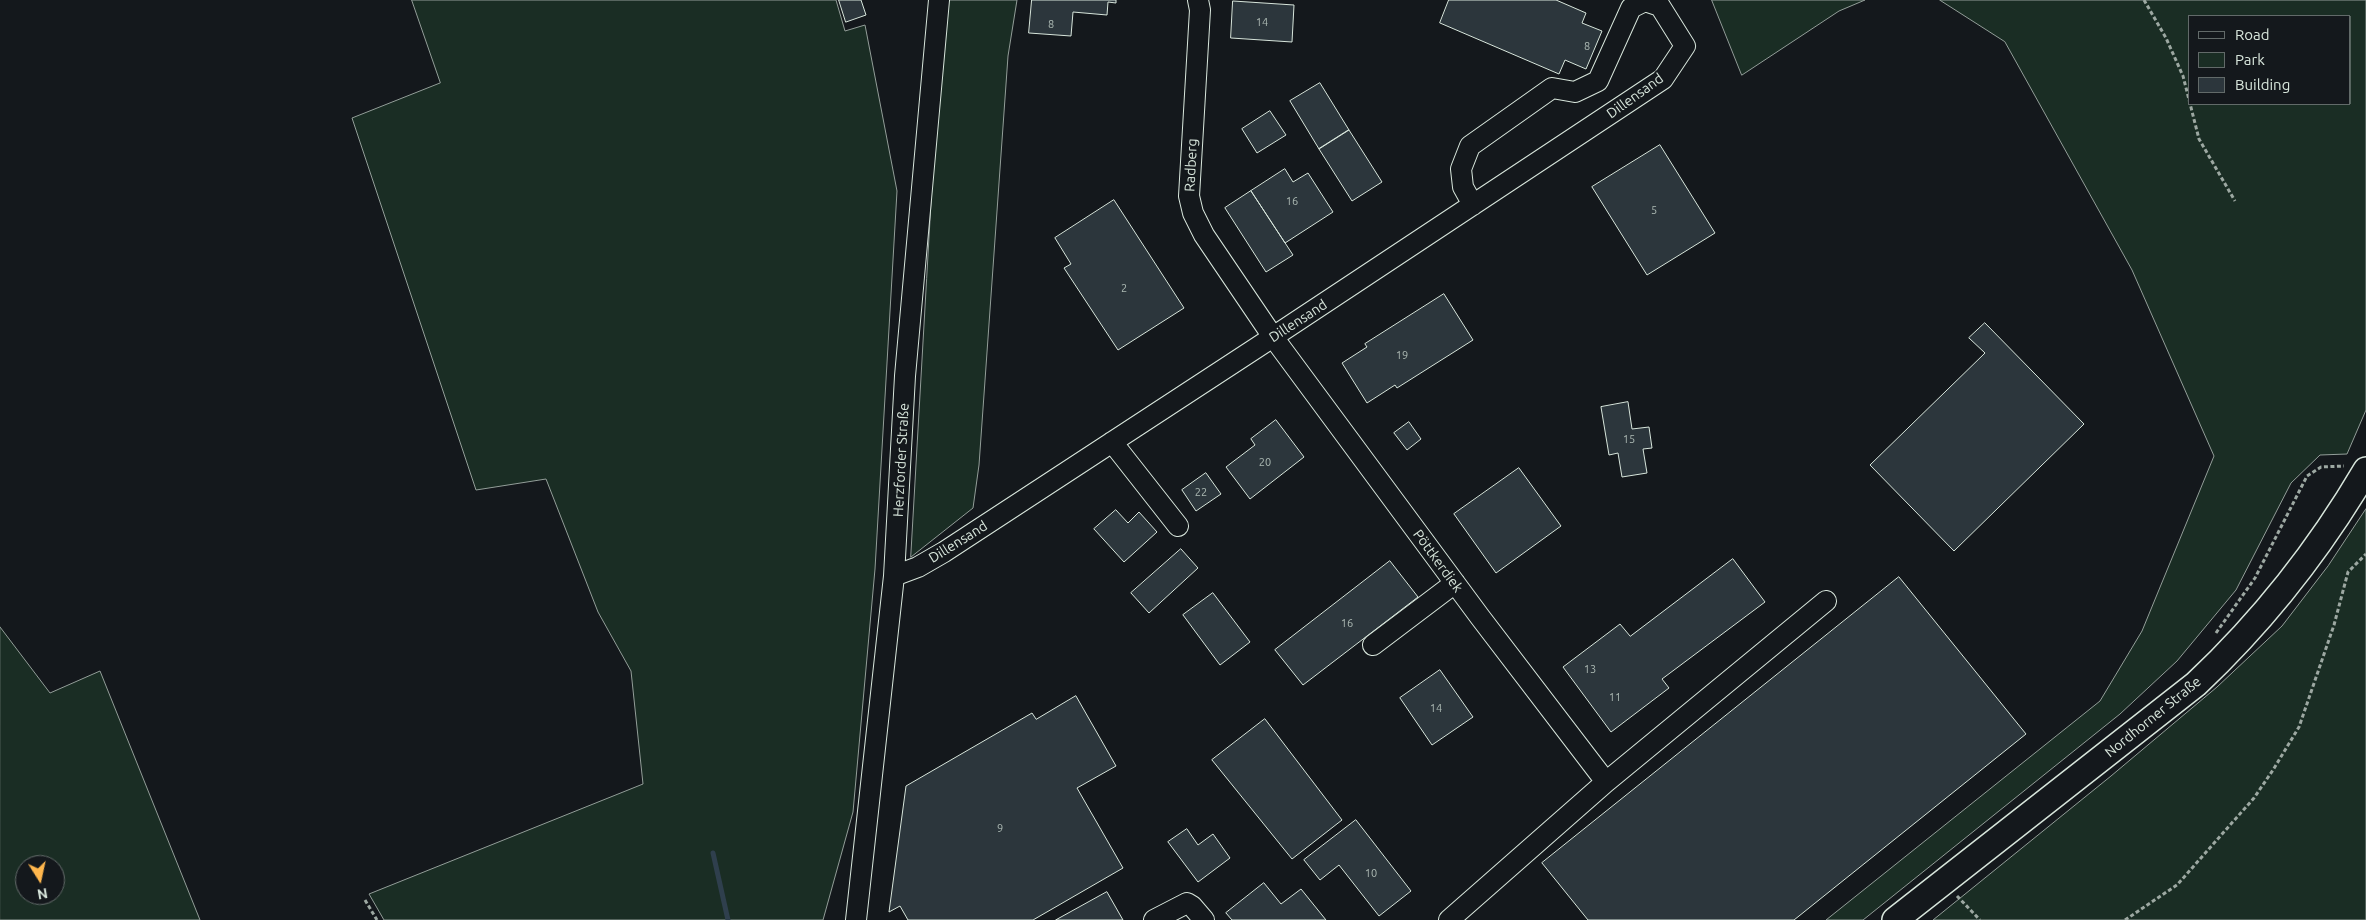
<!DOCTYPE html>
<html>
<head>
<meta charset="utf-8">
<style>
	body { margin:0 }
	#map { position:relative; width:2366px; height:920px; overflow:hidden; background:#14181c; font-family:Ubuntu,sans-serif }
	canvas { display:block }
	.legend { position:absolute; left:2188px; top:15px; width:162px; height:90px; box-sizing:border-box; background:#14181c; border:1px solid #626a69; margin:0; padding:6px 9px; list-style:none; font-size:15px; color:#d8e6dc }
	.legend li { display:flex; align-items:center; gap:10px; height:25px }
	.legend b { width:25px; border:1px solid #626a69 }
	.north { position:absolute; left:15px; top:855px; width:50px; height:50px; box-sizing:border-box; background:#14181c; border:1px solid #626a69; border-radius:50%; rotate:170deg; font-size:14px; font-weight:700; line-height:20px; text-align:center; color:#d8e6dc }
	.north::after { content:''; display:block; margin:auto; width:18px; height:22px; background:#ffb74d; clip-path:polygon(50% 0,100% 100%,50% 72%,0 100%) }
</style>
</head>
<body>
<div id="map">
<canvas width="2366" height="920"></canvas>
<ul class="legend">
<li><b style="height:6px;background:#14181c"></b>Road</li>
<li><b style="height:14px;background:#1a2d24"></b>Park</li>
<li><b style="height:14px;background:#2c363c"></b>Building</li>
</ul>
<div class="north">N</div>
</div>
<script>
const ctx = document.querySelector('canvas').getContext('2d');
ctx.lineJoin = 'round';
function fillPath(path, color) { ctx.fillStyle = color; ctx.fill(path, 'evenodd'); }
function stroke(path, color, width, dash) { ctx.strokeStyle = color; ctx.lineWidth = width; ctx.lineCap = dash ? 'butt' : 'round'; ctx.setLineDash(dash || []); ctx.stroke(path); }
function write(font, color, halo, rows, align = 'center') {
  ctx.font = font + ' Ubuntu,sans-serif'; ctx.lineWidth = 4; ctx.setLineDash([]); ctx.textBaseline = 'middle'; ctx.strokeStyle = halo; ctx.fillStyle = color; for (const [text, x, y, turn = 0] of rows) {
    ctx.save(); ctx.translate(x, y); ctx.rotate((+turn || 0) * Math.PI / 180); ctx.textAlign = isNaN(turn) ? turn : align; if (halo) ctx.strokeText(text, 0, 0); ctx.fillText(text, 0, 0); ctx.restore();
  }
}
const green = new Path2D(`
	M412,0H836L845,31L865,25L897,191L875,569L853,812L823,920H384L369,894L643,784L631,671L598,612L546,479L476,490L352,118L440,83Z
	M943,0H1017L1008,56L979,465L973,508L911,557Z
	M1712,0H1865L1839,11L1742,75Z
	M1940,0H2366V410L2347,454L2320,455L2291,483L2236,590L2177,661L2120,714L1863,920H1826L2100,701L2142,631L2214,456L2132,270L2005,42ZM2190,16H2350V104H2190Z
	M2366,509V920H1933L2111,776L2217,687L2282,626L2328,566Z
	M0,627L50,693L100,671L200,920H0ZM25,865H55V895H25Z`);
fillPath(green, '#1a2d24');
stroke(green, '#939e99', 1);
stroke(new Path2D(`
	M713,853L728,920`), '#2f3f4d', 5);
const building = new Path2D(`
	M839,0H861L866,15L846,22Z
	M1032,0H1116V3L1108,2L1107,15L1073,12L1071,36L1029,33Z
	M1449,0H1556L1586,13L1582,23L1602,31L1586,69L1565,60L1559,74L1440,23Z
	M1233,1L1294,5L1292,42L1231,38Z
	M1320,83L1349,130L1319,149L1290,101Z
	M1270,111L1286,135L1257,153L1242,129Z
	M1349,130L1382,182L1352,201L1319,149Z
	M1660,145L1715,233L1647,275L1592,187Z
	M1285,169L1293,182L1308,173L1333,212L1285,243L1251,191Z
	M1251,191L1293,255L1266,272L1225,208Z
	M1114,200L1184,308L1118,350L1064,268L1071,264L1055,238Z
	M1444,294L1473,340L1397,388L1395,385L1367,403L1342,363L1367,347L1365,344Z
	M1985,323L2084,424L1954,551L1870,465L1985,353L1969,338Z
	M1628,402L1632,429L1649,427L1652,448L1643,449L1647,473L1622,477L1618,453L1609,455L1601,407Z
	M1276,420L1304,457L1250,499L1226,467L1255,445L1251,439Z
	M1409,422L1421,439L1407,450L1394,433Z
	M1519,468L1561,526L1496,573L1454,514Z
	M1206,473L1221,494L1196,511L1182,490Z
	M1116,510L1128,523L1139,512L1157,532L1124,562L1094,529Z
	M1181,549L1198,568L1149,613L1131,593Z
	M1733,559L1765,602L1662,679L1669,688L1611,732L1563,667L1620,624L1630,636Z
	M1390,561L1418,597L1303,685L1275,650Z
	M1899,577L2026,734L1794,920H1588L1542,863Z
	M1213,593L1250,642L1220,665L1183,615Z
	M1440,670L1473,717L1432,745L1400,698Z
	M1076,696L1116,766L1077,788L1123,868L1033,920H908L900,906L889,912L906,786L1032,713L1036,719Z
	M1265,719L1342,820L1292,859L1212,760Z
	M1356,820L1411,891L1379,916L1339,865L1320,880L1304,860Z
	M1187,829L1198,845L1213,834L1230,858L1198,882L1168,842Z
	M1264,883L1281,904L1301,889L1326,920H1232L1226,913Z
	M1107,892L1123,920H1056Z`);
fillPath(building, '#2c363c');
stroke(building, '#d8e6dc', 1);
const minor = new Path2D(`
	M1198,0L1200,10L1189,196L1193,213L1204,235L1273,337L1480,617L1606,782L1449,920
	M1112,442L1178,526
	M894,576L918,567L944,552L1273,337L1663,79L1685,46L1660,6L1645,1L1631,8L1598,81L1575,92L1552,88L1470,146L1461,169L1463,187L1473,205
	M1373,645L1455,583
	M1606,782L1826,601
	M856,920L894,576L905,376L939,0
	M1154,920L1187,903L1192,906L1204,920`);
const major = new Path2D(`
	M1895,920L2196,684C2263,621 2319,550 2366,470`);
stroke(minor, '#d8e6dc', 22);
stroke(major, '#d8e6dc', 28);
stroke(new Path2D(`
	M2144,0L2166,38L2183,76L2199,139L2235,201
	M2216,633L2255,578L2307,476L2321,467L2344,466
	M1957,896L1980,920
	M365,900L377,920
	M2125,920L2177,885L2254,798L2273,770L2299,727L2334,625L2348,572L2366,554`), '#9da8a2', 3, [4, 2.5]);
stroke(minor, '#14181c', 20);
stroke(major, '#14181c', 25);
write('11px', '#adbab4', null, [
	["14",1262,22],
	["8",1051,24],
	["8",1587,46],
	["16",1292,201],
	["5",1654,210],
	["2",1124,288],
	["19",1402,355],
	["15",1629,439],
	["20",1265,462],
	["22",1201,492],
	["16",1347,623],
	["13",1590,669],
	["11",1615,697],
	["14",1436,708],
	["9",1000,828],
	["10",1371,873]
]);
write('14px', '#d8e6dc', '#14181c', [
	["Dillensand",1635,96,-36],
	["Radberg",1191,165,-87],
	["Dillensand",1298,321,-33],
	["Herzforder Straße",901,460,-87],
	["Dillensand",958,542,-32],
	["Pöttkerdiek",1438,561,54],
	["Nordhorner Straße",2153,717,-39]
]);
</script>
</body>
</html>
